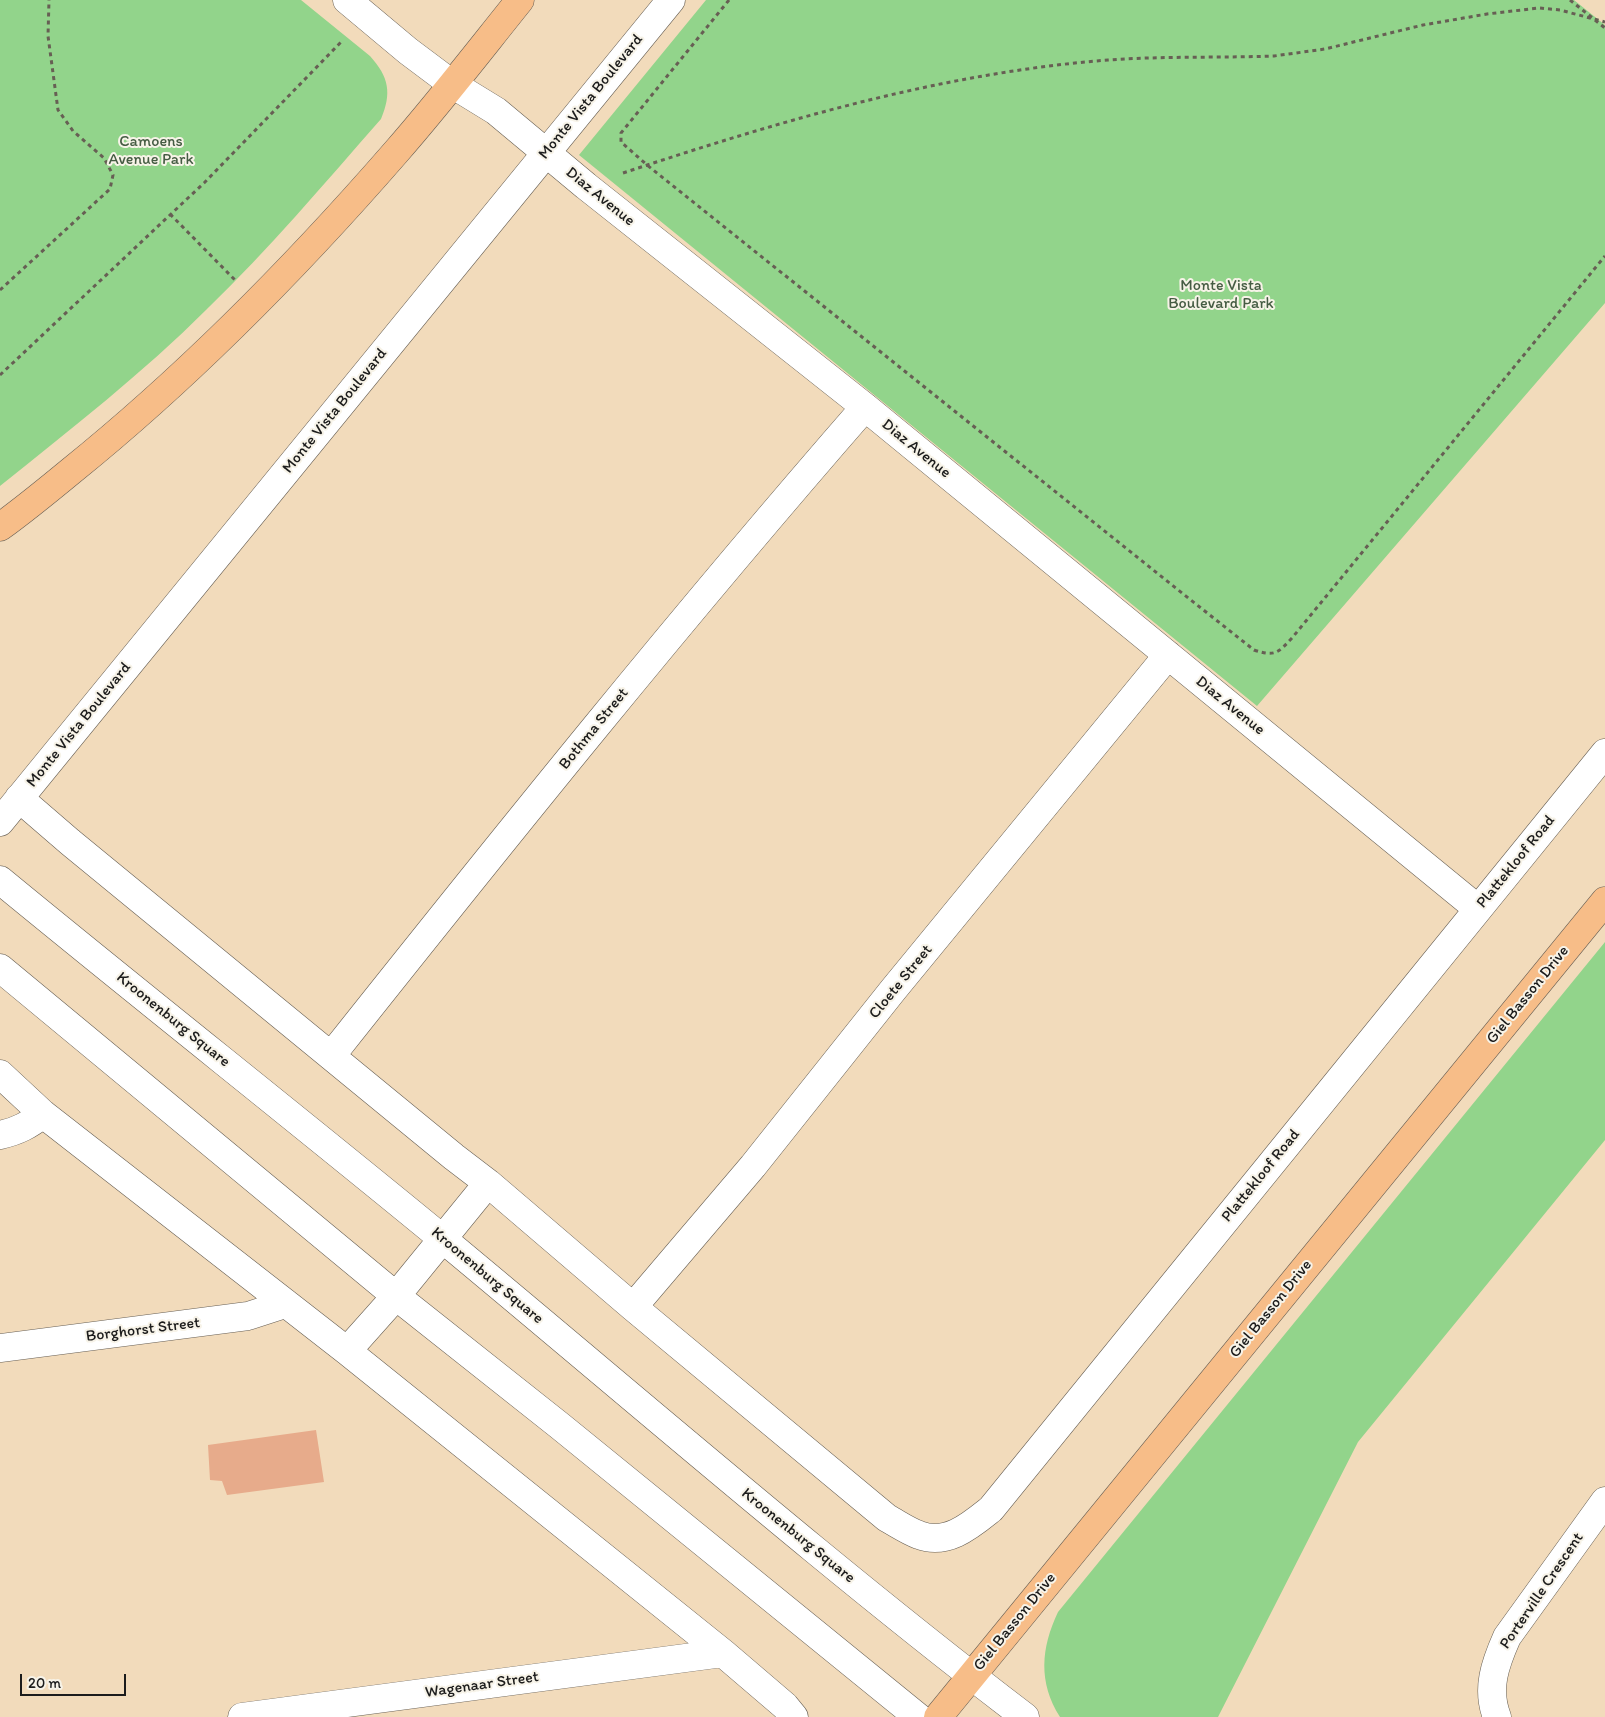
<!DOCTYPE html>
<html>
<head>
<meta charset="utf-8">
<style>
	body { margin:0 }
	#map { position:relative; width:1605px; height:1717px; overflow:hidden; background:#f2dbbb; font-family:Itim,sans-serif }
	canvas { display:block }
	.scale { position:absolute; left:20px; top:1674px; width:106px; height:22px; box-sizing:border-box; border:2px solid #1c1c1c; border-top:0; padding-left:6px; font-size:15px; line-height:18px; white-space:nowrap; color:#1c1c1c; -webkit-text-stroke:4px #f7f3e8; paint-order:stroke }
</style>
</head>
<body>
<div id="map">
<canvas width="1605" height="1717"></canvas>
<div class="scale">20 m</div>
</div>
<script>
const ctx = document.querySelector('canvas').getContext('2d');
ctx.lineJoin = 'round';
function fillPath(path, color) { ctx.fillStyle = color; ctx.fill(path, 'evenodd'); }
function stroke(path, color, width, dash) { ctx.strokeStyle = color; ctx.lineWidth = width; ctx.lineCap = dash ? 'butt' : 'round'; ctx.setLineDash(dash || []); ctx.stroke(path); }
function write(font, color, halo, rows, align = 'center') {
  ctx.font = font + ' Itim,sans-serif'; ctx.lineWidth = 4; ctx.setLineDash([]); ctx.textBaseline = 'middle'; ctx.strokeStyle = halo; ctx.fillStyle = color; for (const [text, x, y, turn = 0] of rows) {
    ctx.save(); ctx.translate(x, y); ctx.rotate((+turn || 0) * Math.PI / 180); ctx.textAlign = isNaN(turn) ? turn : align; if (halo) ctx.strokeText(text, 0, 0); ctx.fillText(text, 0, 0); ctx.restore();
  }
}
fillPath(new Path2D(`
	M0,0H301L370,56C389,77 392,93 381,119C324,184 269,249 207,309C143,373 71,429 0,486Z
	M706,0H1574L1605,25V303L1257,706L579,155Z
	M1605,942V1140L1358,1442L1218,1717H1060C1038,1682 1041,1648 1058,1612Z`), '#92d48b');
fillPath(new Path2D(`
	M316,1430L324,1482L227,1495L222,1481L210,1480L208,1445Z`), '#e7ab8b');
const minor = new Path2D(`
	M347,0L408,51L452,84L496,111L586,186L865,407L1478,909
	M19,798L70,842L454,1157L488,1183L633,1307L887,1518C898,1524 908,1531 919,1535C947,1546 971,1525 991,1509L1605,753
	M0,822L671,0
	M0,880C147,1001 297,1119 444,1240C637,1400 826,1565 1025,1717
	M0,968L396,1296L560,1426L918,1717
	M331,1056C505,837 681,618 865,407
	M0,1074L43,1114L347,1351L723,1653L785,1706L794,1717
	M0,1135C18,1131 29,1125 43,1114
	M633,1307L753,1166L893,990L1168,655
	M0,1348L248,1316L285,1304
	M347,1351L396,1296L488,1183
	M242,1717L723,1653
	M1497,1717C1486,1689 1495,1664 1507,1637L1605,1501`);
const major = new Path2D(`
	M0,527C25,509 48,490 71,471C190,375 296,267 396,152C439,103 479,51 520,0
	M938,1717L1605,901`);
stroke(minor, '#675f54', 29);
stroke(major, '#675f54', 29);
stroke(new Path2D(`
	M729,0L621,133V142L647,165L1182,593L1254,650C1275,657 1278,653 1292,638L1605,256
	M1570,0L1605,28
	M623,173C780,121 941,73 1108,60C1163,56 1219,58 1274,56L1325,49L1423,25L1487,14L1539,8L1560,10L1605,22
	M170,214L235,280
	M0,290L110,189L113,175L104,158L73,131L58,110L48,36L49,0
	M0,375L205,182L343,40`), '#675f54', 3, [4, 4]);
stroke(minor, '#fff', 28);
stroke(major, '#f7bd88', 28);
write('16px', '#1c1c1c', '#f7f3e8', [
	["Monte Vista Boulevard",591,97,-51],
	["Diaz Avenue",600,197,39],
	["Monte Vista Boulevard",335,411,-51],
	["Diaz Avenue",916,449,39],
	["Diaz Avenue",1230,706,39],
	["Monte Vista Boulevard",79,725,-51],
	["Bothma Street",594,729,-51],
	["Plattekloof Road",1516,862,-51],
	["Cloete Street",901,982,-51],
	["Giel Basson Drive",1528,995,-51],
	["Kroonenburg Square",173,1020,39],
	["Plattekloof Road",1261,1176,-51],
	["Kroonenburg Square",487,1276,40],
	["Giel Basson Drive",1271,1309,-51],
	["Borghorst Street",143,1330,-7],
	["Kroonenburg Square",798,1536,39],
	["Porterville Crescent",1542,1591,-56],
	["Giel Basson Drive",1015,1622,-51],
	["Wagenaar Street",482,1685,-8]
]);
write('16px', '#455c43', '#f7f3e8', [
	["Camoens",151,142],
	["Avenue Park",151,160],
	["Monte Vista",1221,286],
	["Boulevard Park",1221,304]
]);
</script>
</body>
</html>
